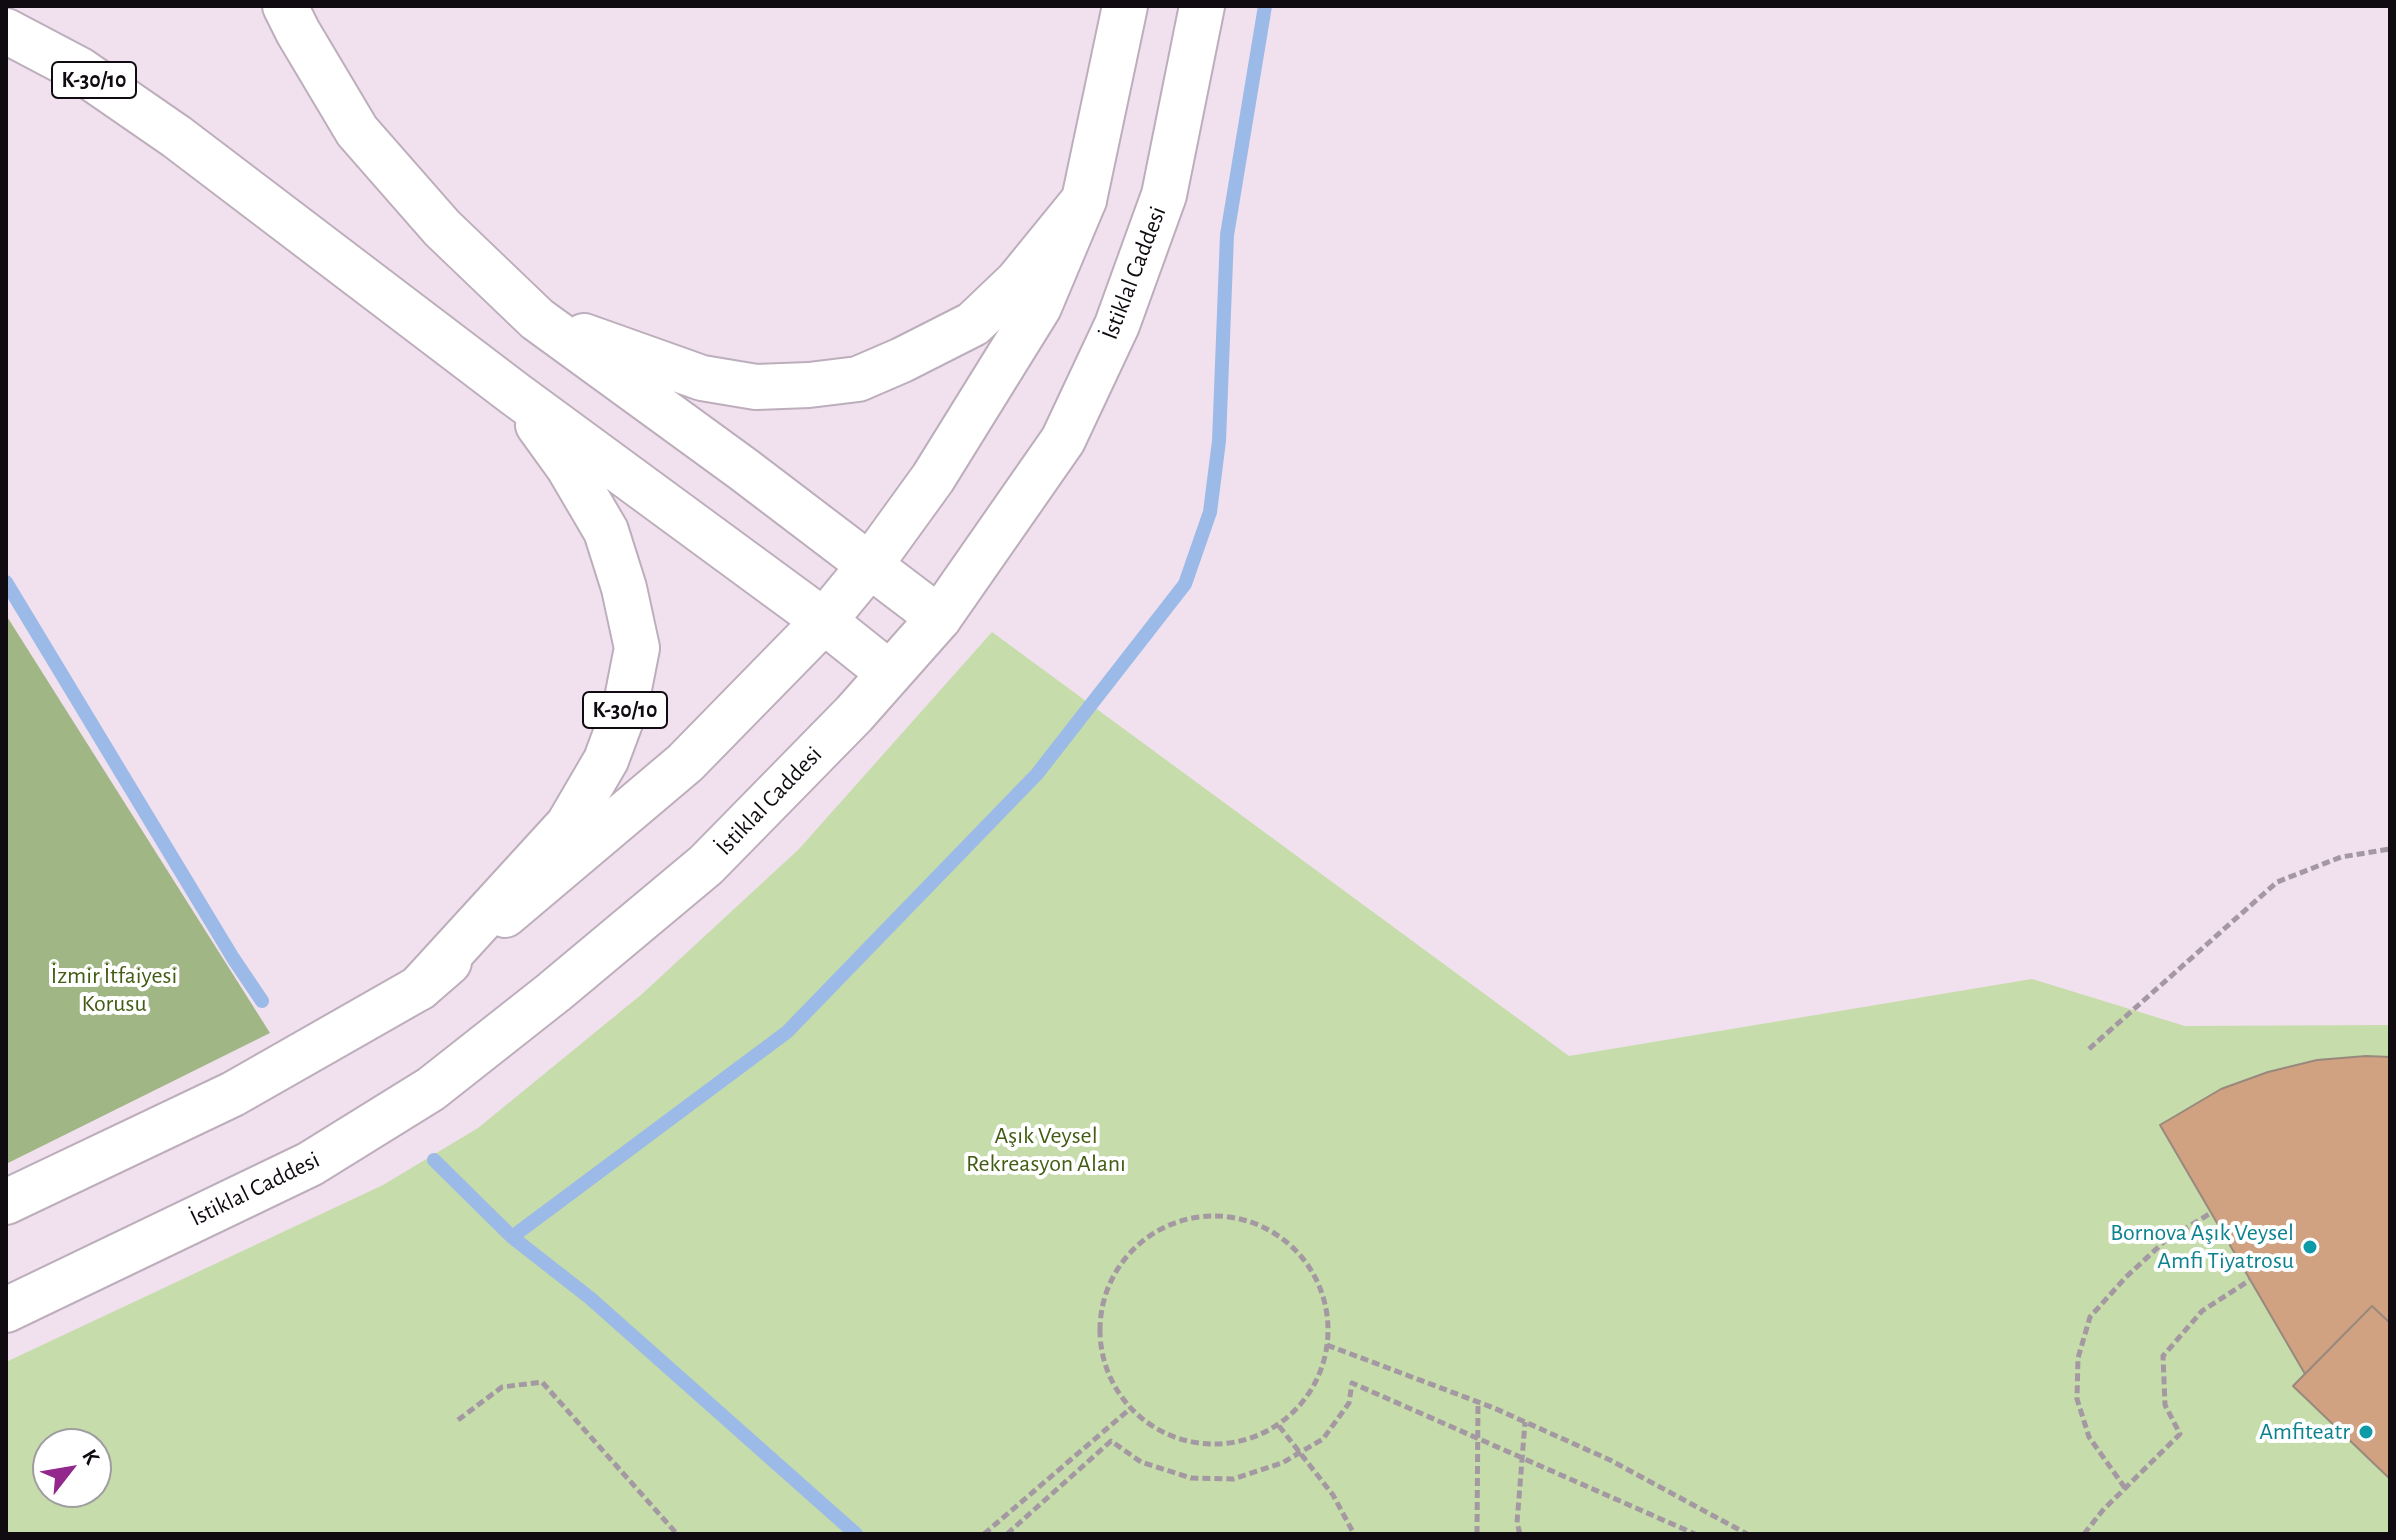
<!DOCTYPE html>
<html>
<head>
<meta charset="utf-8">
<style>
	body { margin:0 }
	#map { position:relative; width:2396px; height:1540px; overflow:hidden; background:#f1e1ef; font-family:"Alegreya Sans",sans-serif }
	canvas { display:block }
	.frame { position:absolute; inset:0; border:8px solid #100b10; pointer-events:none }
	.north { position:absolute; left:32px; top:1428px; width:80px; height:80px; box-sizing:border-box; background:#fff; border:2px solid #9f9d9f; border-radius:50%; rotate:59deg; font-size:22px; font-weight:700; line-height:32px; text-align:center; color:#100b10 }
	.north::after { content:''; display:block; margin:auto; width:28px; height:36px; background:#92288c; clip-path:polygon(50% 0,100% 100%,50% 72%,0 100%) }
</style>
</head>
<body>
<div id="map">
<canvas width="2396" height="1540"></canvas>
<div class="frame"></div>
<div class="north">K</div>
</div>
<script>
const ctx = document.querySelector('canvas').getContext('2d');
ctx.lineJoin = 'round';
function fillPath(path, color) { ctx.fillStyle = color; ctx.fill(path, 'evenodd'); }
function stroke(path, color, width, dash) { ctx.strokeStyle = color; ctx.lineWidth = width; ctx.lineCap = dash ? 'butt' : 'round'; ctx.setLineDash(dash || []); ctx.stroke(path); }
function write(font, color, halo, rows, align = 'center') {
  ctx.font = font + ' "Alegreya Sans",sans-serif'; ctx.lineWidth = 8; ctx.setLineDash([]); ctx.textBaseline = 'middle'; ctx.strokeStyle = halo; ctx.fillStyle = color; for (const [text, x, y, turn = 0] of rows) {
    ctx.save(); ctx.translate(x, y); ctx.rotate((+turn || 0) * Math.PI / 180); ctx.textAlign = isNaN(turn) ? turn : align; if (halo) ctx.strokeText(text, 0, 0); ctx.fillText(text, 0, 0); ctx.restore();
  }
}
fillPath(new Path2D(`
	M992,632L1569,1056L2032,979L2185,1026L2390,1025V1534H6V1362L383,1185L478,1128L642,994L799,849ZM48,1444H96V1492H48Z`), '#c6dcaa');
fillPath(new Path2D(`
	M6,615L270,1033L6,1164Z`), '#a0b685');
stroke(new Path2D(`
	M6,582L233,958L262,1001
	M434,1160L512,1237L590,1298L856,1534
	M512,1237L787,1032L1037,774L1185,584L1210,512L1219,441L1227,235L1265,6`), '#9cbae7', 14);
const building = new Path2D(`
	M2366,1056L2390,1057V1323L2372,1306L2305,1374L2160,1125L2221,1089L2268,1072L2317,1060Z
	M2372,1306L2390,1323V1479L2293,1386Z`);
fillPath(building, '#d0a281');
stroke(building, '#99897d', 2);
const major = new Path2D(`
	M505,915L685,763L824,621L870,565L933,478L1039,307L1084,200L1125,6
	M6,1202L233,1094L419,988L449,962
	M6,1310L310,1164L431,1089L554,992L706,865L854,714L939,618L1063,440L1117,325L1164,195L1202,6`);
const highway = new Path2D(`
	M285,6L298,32L357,131L442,228L537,319L743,469L939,618
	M6,31L80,70L177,137L515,394L824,621L889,673
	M584,336L702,378L756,387L809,385L858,379L902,360L973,324L1018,281L1084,200
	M419,988L568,825L606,760L625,709L637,648L624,588L606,531L569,468L538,425`);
stroke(major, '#bdaebc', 48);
stroke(highway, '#bdaebc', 48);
stroke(new Path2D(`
	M2089,1049L2277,882L2341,857L2390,849
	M1100 1330a114 114 0 1 1 228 0a114 114 0 1 1-228 0Z
	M1327,1345L1494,1408L1610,1460L1747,1534
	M458,1420L502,1387L542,1382L677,1534
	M1279,1426L1333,1495L1354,1534
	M2125,1488L2089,1437L2077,1399L2078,1358L2090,1317L2126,1277L2166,1240L2211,1213
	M984,1534L1131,1408
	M1007,1534L1111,1441L1141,1462L1191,1478L1233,1479L1282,1463L1323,1439L1349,1403L1352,1383L1695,1534
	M1477,1534L1478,1403
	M1520,1534L1517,1523L1525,1422
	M2084,1534L2103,1510L2180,1434L2165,1405L2163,1356L2202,1311L2250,1280`), '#a498a2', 5, [8, 4]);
stroke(major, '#fff', 44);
stroke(highway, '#fff', 44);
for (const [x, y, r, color] of [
	[2310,1247,8,"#0f9aa8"],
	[2366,1432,8,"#0f9aa8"]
]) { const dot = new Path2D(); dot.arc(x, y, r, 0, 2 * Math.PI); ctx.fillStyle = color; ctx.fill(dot); stroke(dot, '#fff', 3); }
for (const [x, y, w] of [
	[94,80,84],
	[625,710,84]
]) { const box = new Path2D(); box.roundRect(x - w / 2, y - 18, w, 36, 6); ctx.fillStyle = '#fff'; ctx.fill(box); stroke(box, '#100b10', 2); }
write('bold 22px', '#100b10', null, [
	["K-30/10",94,80],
	["K-30/10",625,710]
]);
write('24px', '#100b10', '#fff', [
	["İstiklal Caddesi",1134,273,-69],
	["İstiklal Caddesi",769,801,-46],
	["İstiklal Caddesi",255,1189,-26]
]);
write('24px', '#425c13', '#fff', [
	["İzmir İtfaiyesi",114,976],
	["Korusu",114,1004],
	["Aşık Veysel",1046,1136],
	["Rekreasyon Alanı",1046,1164]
]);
write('24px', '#0d838f', '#fff', [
	["Bornova Aşık Veysel",2294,1233],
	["Amfi Tiyatrosu",2294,1261],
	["Amfiteatr",2350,1432]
], 'right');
</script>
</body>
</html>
